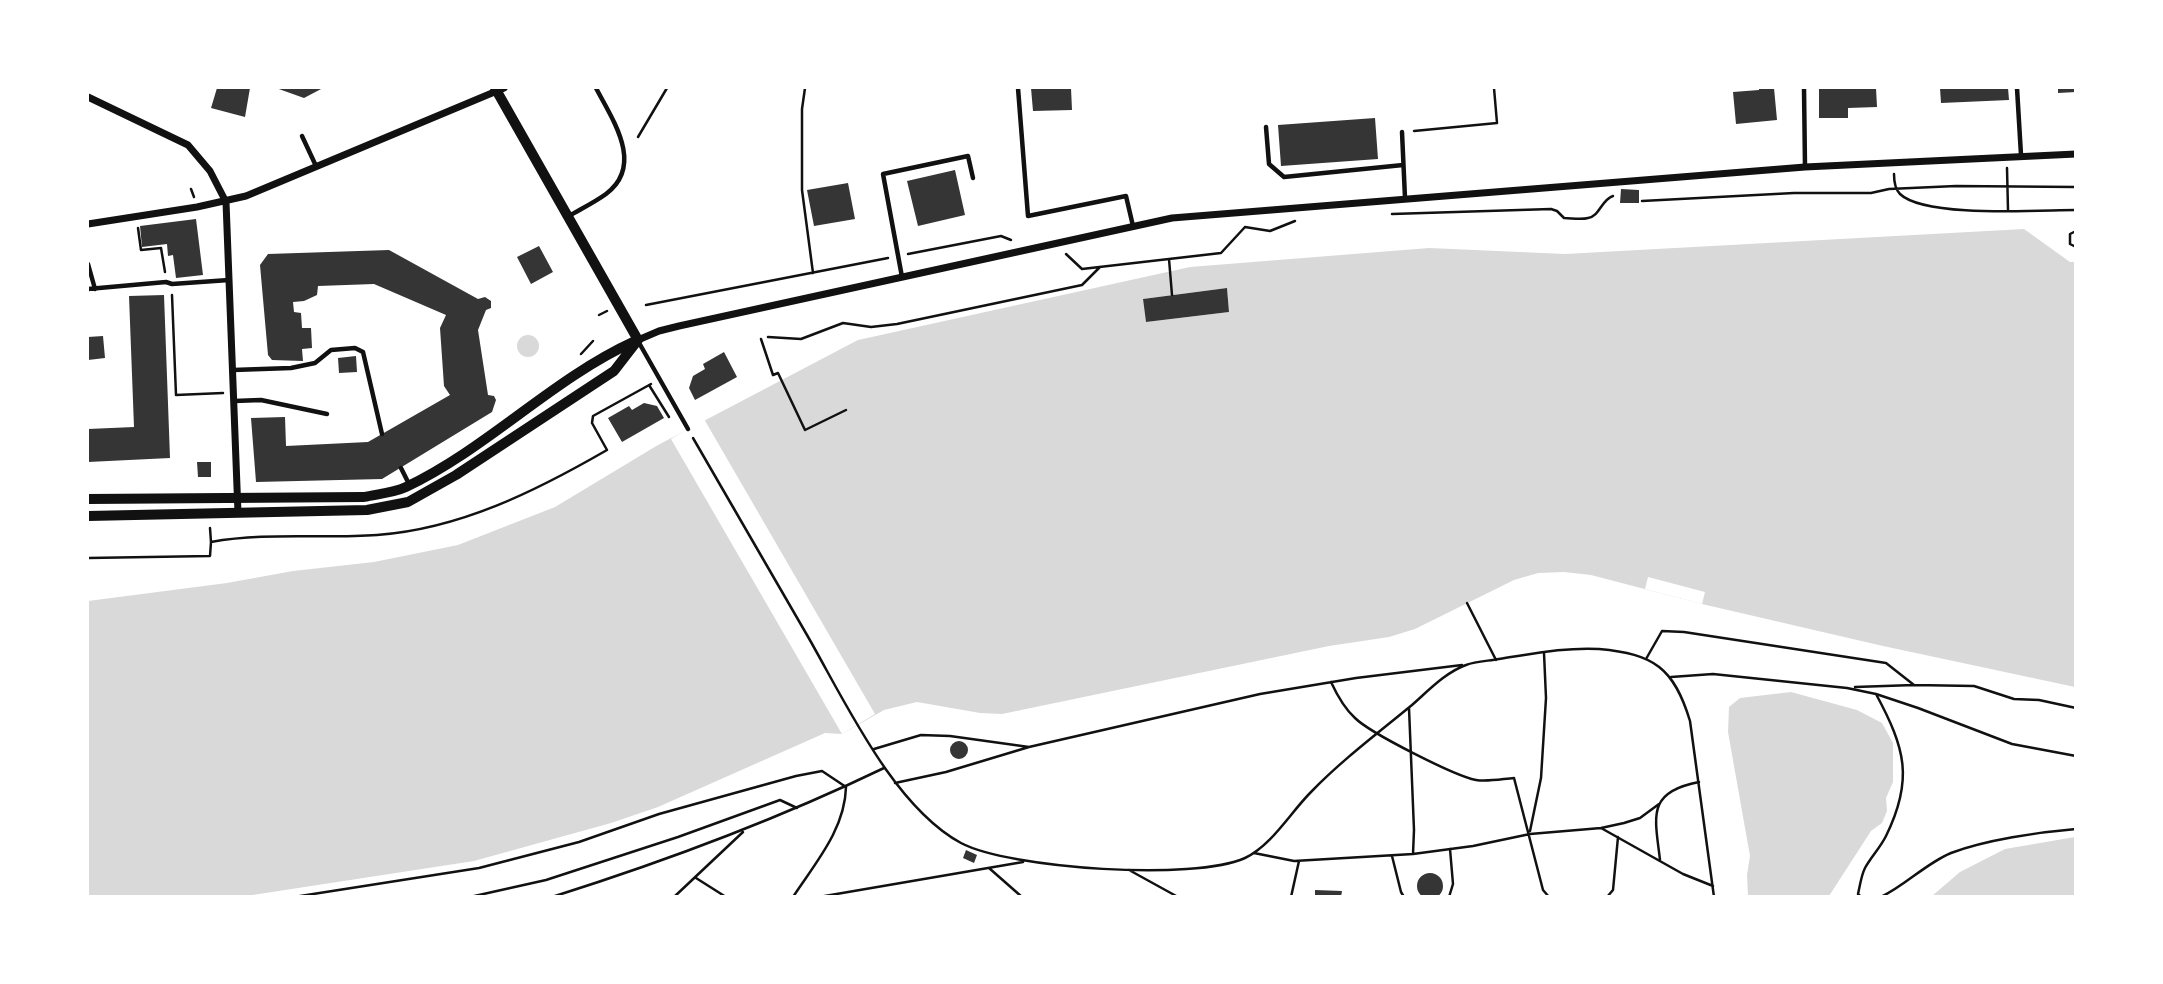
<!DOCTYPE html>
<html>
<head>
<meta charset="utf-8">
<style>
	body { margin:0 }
	#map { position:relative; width:2163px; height:984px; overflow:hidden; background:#fff; font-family:Inter,sans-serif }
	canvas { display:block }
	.frame { position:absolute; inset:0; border:89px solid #fff; pointer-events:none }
</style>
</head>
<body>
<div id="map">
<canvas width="2163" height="984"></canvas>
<div class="frame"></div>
</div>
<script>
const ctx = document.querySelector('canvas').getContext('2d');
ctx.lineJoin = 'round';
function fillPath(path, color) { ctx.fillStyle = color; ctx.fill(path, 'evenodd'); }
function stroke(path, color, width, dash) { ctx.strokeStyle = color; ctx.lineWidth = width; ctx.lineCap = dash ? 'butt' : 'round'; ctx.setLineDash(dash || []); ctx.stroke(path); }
fillPath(new Path2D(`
	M2024,229L2070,262H2075V687L1883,646L1702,604L1591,575L1564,572L1538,573L1514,580L1415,629L1389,637L1329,646L1002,714L980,713L917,702L884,710L842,734L825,733L658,807L611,823L474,861L246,896L88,897V601L227,583L293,571L374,562L458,545L555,507L658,445L858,340L1190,267L1429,248L1565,254ZM1227,288L1229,312L1146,322L1143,299Z
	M517 346a11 11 0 1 1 22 0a11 11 0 1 1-22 0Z
	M1791,692L1857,710L1882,723L1893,743V782L1886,798L1887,811L1882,823L1871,831L1829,896H1748L1747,875L1750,856L1728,732L1729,707L1740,698Z
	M2075,837V896H1932L1960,872L2005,849Z`), '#d9d9d9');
fillPath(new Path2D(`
	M704,419L875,714L842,734L671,439Z
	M1648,577L1705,592L1702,604L1645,589Z`), '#fff');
fillPath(new Path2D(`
	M217,88H250L245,117L211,108Z
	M276,88H323L304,98Z
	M1031,88H1071L1072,110L1033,111Z
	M1759,88H1774L1777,120L1736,124L1733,92L1759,90Z
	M1819,88H1876L1877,107L1848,108V118H1819Z
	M1940,88H2008L2009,100L1941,103Z
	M2058,88H2076V92L2058,93Z
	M1375,118L1378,159L1281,166L1278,125Z
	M955,170L965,215L918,226L907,181Z
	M848,183L855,219L814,226L807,190Z
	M1621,189L1639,190V203H1620Z
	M196,219L203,275L176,278L173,255L168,256L167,244L142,247L140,226Z
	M539,246L553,272L531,284L517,257Z
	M389,250L478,299L485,297L491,301V308L486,310L478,330L488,395L494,396L496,400L492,412L382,479L256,482L251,418L285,417L286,446L368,442L450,395L444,386L440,328L446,315L374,284L318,286L317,295L304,301L293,302L294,312L301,313L302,328H311L312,348L302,349L303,361L272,360L268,355L260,265L268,254Z
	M1227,288L1229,312L1146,322L1143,299Z
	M164,295L170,458L88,462V429L134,427L129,296Z
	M103,336L105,358L88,360V337Z
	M724,352L737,377L695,400L689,388L693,376L705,369L703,364Z
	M356,356L357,372L339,373L338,358Z
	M644,403L657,406L664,418L622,442L608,418L629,406L632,410Z
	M197,462H211V477H198Z
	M950 750a9 9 0 1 1 18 0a9 9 0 1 1-18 0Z
	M966,850L977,855L974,863L963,858Z
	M1417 886a13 13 0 1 1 26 0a13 13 0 1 1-26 0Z
	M1315,890L1342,891L1341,897H1315Z`), '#353535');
stroke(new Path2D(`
	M805,88L802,109V190L813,273
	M1414,131L1497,123L1494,88
	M638,137L667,88
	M2007,168L2008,210
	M1894,174C1894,181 1895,189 1900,194C1925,218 2039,210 2076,210
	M191,189L194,197
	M1642,201L1794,193H1871L1889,189L1956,186L2076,187
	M1392,214L1551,209L1557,211L1564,218C1571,218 1581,220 1588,218C1600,216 1601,200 1613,196
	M1245,227L1270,231L1295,221
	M138,228L141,250L161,248L165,272
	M2076,231L2070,234V244L2076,247
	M908,254L1001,236L1011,240
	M1066,254L1082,269L1221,253L1245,227
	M1169,259L1172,295
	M172,295L176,395L223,393
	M646,305L888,258
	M599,315L607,311
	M768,337L801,339L843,323L871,327L897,324L1082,285L1100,267
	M761,339L773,375L778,373L805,430L846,410
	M581,354L593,341
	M649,385L669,417
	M693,438C731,503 769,569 807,635C845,701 893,806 961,843C1010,869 1195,881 1245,858C1272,845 1290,813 1311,792C1342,760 1378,733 1412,705C1428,691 1446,672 1466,665C1476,661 1489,661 1499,659C1532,654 1566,647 1599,649C1654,654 1674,668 1690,721L1714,897
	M210,528L211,542
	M88,558L210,556L211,542C266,532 322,539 377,535C460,529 536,491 607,450L592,423L593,416L651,384
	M1467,603L1496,660
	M1646,659L1662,631L1684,632L1886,663L1914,685L1974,686L2014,699L2039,700L2076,708
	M1671,677L1713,674L1847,688L1876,694L1918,708L2012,744L2076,756
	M1331,682C1337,695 1344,708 1355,718C1370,733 1455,776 1476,780C1487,782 1502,779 1514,778L1543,890L1549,897
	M1855,687L1914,685
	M1409,708L1414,830L1413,854
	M874,749L921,735L950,736L1029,747
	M895,783L946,772L1029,747L1260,694L1356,678L1462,665
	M1601,828L1683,874L1713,886
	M1530,831L1541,778L1546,698L1544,653
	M1254,853L1294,861L1413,854L1473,846L1530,834L1601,828L1624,823L1640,818L1659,804
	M1392,856L1401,892L1404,897
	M1660,860C1655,817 1646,792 1699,782
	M989,868L1022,897
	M1129,870L1178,897
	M696,878L726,897
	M294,897L479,868L579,842L659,814L796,776L822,771L846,787C845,829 816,862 793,897
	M470,897L546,880L678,837L780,800L797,808
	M552,897C666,861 776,820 884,768
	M674,897L743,832
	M819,897L1023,862
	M1291,897L1299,861
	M1449,897L1453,884L1450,849
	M1607,897L1613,890L1618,837
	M1861,897L1858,894C1860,886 1861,876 1865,868C1871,857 1880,848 1886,836C1914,779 1905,748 1876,694
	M1881,897C1906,885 1925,864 1951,853C1985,840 2039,832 2076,829`), '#111', 2.5);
stroke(new Path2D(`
	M1018,88L1028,216L1126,196L1133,226
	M1804,88L1805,167
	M2017,88L2021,155
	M1266,127L1269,164L1284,177L1403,165
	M1402,132L1405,198
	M302,136L316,166
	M569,216C581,209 595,202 606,194C645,165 612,119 596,88
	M88,264L95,289
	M902,277L883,174L968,156L973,178
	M88,289L166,282L172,284L229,280
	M638,341L688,429
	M233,370L291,368L315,363L331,350L355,348L363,352L382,434
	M234,401L261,400L327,414
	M401,468L409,484`), '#111', 4.5);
stroke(new Path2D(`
	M88,97L188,145L210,171L226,202L238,513
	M88,224L197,207L246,196L504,88
	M638,340L659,331L679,326L1172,218L1805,167L2076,154`), '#111', 7);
stroke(new Path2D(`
	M495,88L638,340
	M88,499L364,497C377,494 393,493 406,487C488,448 552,379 635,341
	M88,516L367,510L408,502L456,475L614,371L638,340`), '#111', 10);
</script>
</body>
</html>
